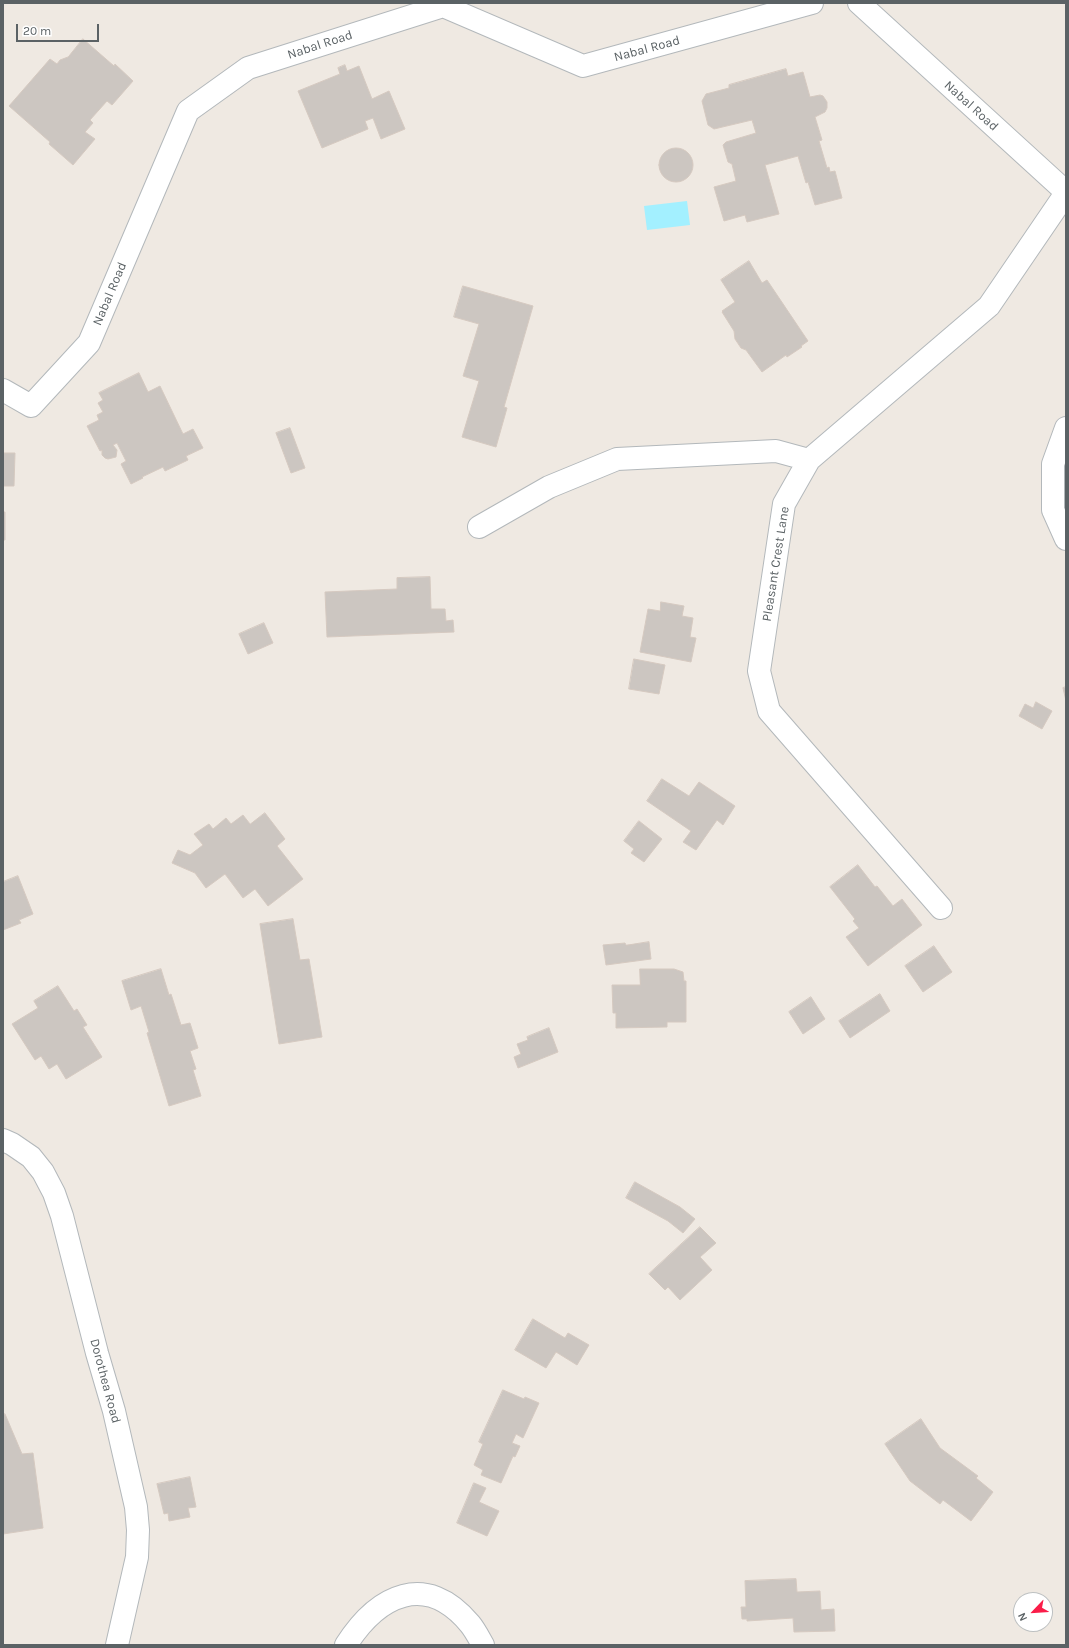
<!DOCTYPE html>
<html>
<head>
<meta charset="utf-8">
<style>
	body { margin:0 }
	#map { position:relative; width:1069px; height:1648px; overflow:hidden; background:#efe9e2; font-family:Karla,sans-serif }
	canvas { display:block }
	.frame { position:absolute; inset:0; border:4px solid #5b6265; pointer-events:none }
	.north { position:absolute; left:1013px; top:1592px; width:40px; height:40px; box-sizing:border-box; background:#fff; border:1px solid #bdc0c1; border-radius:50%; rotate:245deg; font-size:11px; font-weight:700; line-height:16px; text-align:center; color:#5b6265 }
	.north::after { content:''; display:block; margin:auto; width:14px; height:18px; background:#fa1d49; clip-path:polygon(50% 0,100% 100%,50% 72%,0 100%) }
	.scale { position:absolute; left:16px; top:24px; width:83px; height:18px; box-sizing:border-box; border:2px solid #5b6265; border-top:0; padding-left:5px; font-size:12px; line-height:14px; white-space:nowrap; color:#5b6265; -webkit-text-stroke:3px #fff; paint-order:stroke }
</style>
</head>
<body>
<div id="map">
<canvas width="1069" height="1648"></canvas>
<div class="frame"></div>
<div class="north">N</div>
<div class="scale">20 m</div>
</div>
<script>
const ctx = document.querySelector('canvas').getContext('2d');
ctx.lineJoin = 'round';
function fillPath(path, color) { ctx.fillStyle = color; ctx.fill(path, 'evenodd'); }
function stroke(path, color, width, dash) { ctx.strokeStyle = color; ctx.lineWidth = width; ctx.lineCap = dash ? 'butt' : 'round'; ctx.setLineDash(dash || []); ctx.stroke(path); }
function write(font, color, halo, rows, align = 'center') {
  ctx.font = font + ' Karla,sans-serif'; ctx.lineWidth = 4; ctx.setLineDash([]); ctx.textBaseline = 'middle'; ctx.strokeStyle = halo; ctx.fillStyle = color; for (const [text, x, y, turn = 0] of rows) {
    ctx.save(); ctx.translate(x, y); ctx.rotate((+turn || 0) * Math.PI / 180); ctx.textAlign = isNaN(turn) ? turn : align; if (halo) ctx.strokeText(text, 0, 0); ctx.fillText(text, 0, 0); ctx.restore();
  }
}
fillPath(new Path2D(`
	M687,201L690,225L647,230L644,206Z`), '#a3f0ff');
const building = new Path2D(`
	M83,39L114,66L115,64L133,81L112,105L107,101L90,120L93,123L85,132L95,139L73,165L49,144L50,142L9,106L50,59L57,64L60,60L68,57Z
	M345,65L347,71L359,66L372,99L389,91L405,129L381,139L373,118L365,121L368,129L322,148L298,91L340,74L338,68Z
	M786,69L788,76L803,72L810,97L820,95L823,96L827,102V108L825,112L815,117L822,140L819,141L827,168L829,167L830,172L835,171L842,198L815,205L808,182L806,183L798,156L765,165L779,214L747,222L745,215L724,221L714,187L736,181L732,164L728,162L723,145L726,142L756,133L752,120L714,129L708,125L702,101L706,94L729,88V85Z
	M659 165a17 17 0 1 1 34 0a17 17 0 1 1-34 0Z
	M749,261L762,283L767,280L808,341L801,346L802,347L787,357L786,355L762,372L746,350L741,348L735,339L734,331L722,312H723L722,311L735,302L721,280Z
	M463,286L533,306L504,407L507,408L496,447L462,437L479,381L463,376L479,324L454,317Z
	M139,373L148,392L160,386L183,434L193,429L203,448L186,456L188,460L165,471L163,467L142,477L143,478L131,484L121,464L126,461L117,443L113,445L117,450L116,457L108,459L105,458L102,455V450L100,451L87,426L99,420L97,415L103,412L98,403L103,400L99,393Z
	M290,428L305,468L291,473L276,433Z
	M3,453H15L14,486H3Z
	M3,512H5V540H3Z
	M430,577L431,609H445L446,621L453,620L454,632L327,637L325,592L397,589V578Z
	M661,602L684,606L682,616L693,618L690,637L696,638L691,662L640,652L648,609L660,611Z
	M264,623L273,643L248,654L239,634Z
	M634,659L665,665L659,694L629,689Z
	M1066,687V701L1063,688Z
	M1036,702L1052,711L1042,729L1019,716L1025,704L1033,708Z
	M662,779L689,796L699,782L735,806L723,825L717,820L696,850L683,842L691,831L647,801Z
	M265,813L285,839L277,846L303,879L268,906L255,889L243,898L225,874L206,888L195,873L172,863L178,850L190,855L203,845L194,834L209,824L213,829L226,818L231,824L243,815L250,824Z
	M639,821L662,839L644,862L631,853L634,849L624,841Z
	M858,865L875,887L877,886L893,906L902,899L922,925L868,966L846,937L859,928L853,921L855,919L830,887Z
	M18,876L33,914L19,920L21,923L3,930V882Z
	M293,919L300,960L309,959L322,1037L279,1044L260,924Z
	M649,942L651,959L606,965L603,945L625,943L626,945Z
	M934,946L952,972L923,992L905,966Z
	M161,969L169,995L171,994L181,1025L190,1023L198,1048L190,1051L196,1069L193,1070L201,1096L169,1106L147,1033L149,1032L141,1006L131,1010L122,981Z
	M640,969H674L683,972L684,981H686V1022H667V1027L616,1028V1013H613L612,985H640Z
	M58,986L74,1011L77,1009L87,1025L83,1027L102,1057L66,1079L57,1064L49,1069L41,1056L35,1060L12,1024L38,1008L34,1001Z
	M880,994L890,1011L850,1038L839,1021Z
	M811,997L825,1019L803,1034L789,1012Z
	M549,1028L558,1052L518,1068L514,1057L521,1054L517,1044L528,1040L527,1037Z
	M635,1182L680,1207L695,1219L683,1233L668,1221L626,1198Z
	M700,1227L716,1243L700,1257L712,1270L680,1300L668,1287L665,1290L649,1274Z
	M533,1319L565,1338L568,1333L589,1345L577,1365L556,1352L546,1368L515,1350Z
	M503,1390L524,1399L525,1397L539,1403L523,1438L516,1434L512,1443L520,1446L515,1457L513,1456L501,1483L481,1475L483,1470L474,1465L483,1444L479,1442Z
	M5,1414L22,1454L33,1453L43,1528L3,1534V1415Z
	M921,1419L940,1448L978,1476L976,1478L993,1492L971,1521L943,1500L940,1504L910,1481L885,1444Z
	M190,1477L196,1507L188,1508L190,1517L169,1521L168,1513L164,1514L157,1484Z
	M474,1483L486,1488L479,1502L499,1511L487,1536L457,1523Z
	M796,1579L797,1592L820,1591L821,1610L834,1609L835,1631L794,1632L793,1618L747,1621V1619H742L741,1607H746L745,1581Z`);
fillPath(building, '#ccc6c1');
stroke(building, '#d5c9c0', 1);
const minor = new Path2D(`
	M859,3L1066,192
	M3,390L31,406L89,343L188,111L248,68L443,6L583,66L812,3
	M1066,428L1053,464V510L1066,539
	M479,527L549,487L617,459L776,451L809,460
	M941,908L769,711L759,671L784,504L809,460L989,306L1066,193
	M3,1140L12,1144L31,1157L43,1172L54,1193L62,1216L97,1353L114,1411L136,1507L138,1530L137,1557L117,1645
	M346,1645C378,1595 426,1571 470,1624C475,1630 479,1638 483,1645`);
stroke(minor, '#b3b8bb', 24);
stroke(minor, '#fff', 22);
write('13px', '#5b6265', '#fff', [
	["Nabal Road",320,45,-18],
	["Nabal Road",647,49,-15],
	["Nabal Road",971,106,42],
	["Nabal Road",110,294,-67],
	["Pleasant Crest Lane",776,564,-81],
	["Dorothea Road",105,1381,75]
]);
</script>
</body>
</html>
